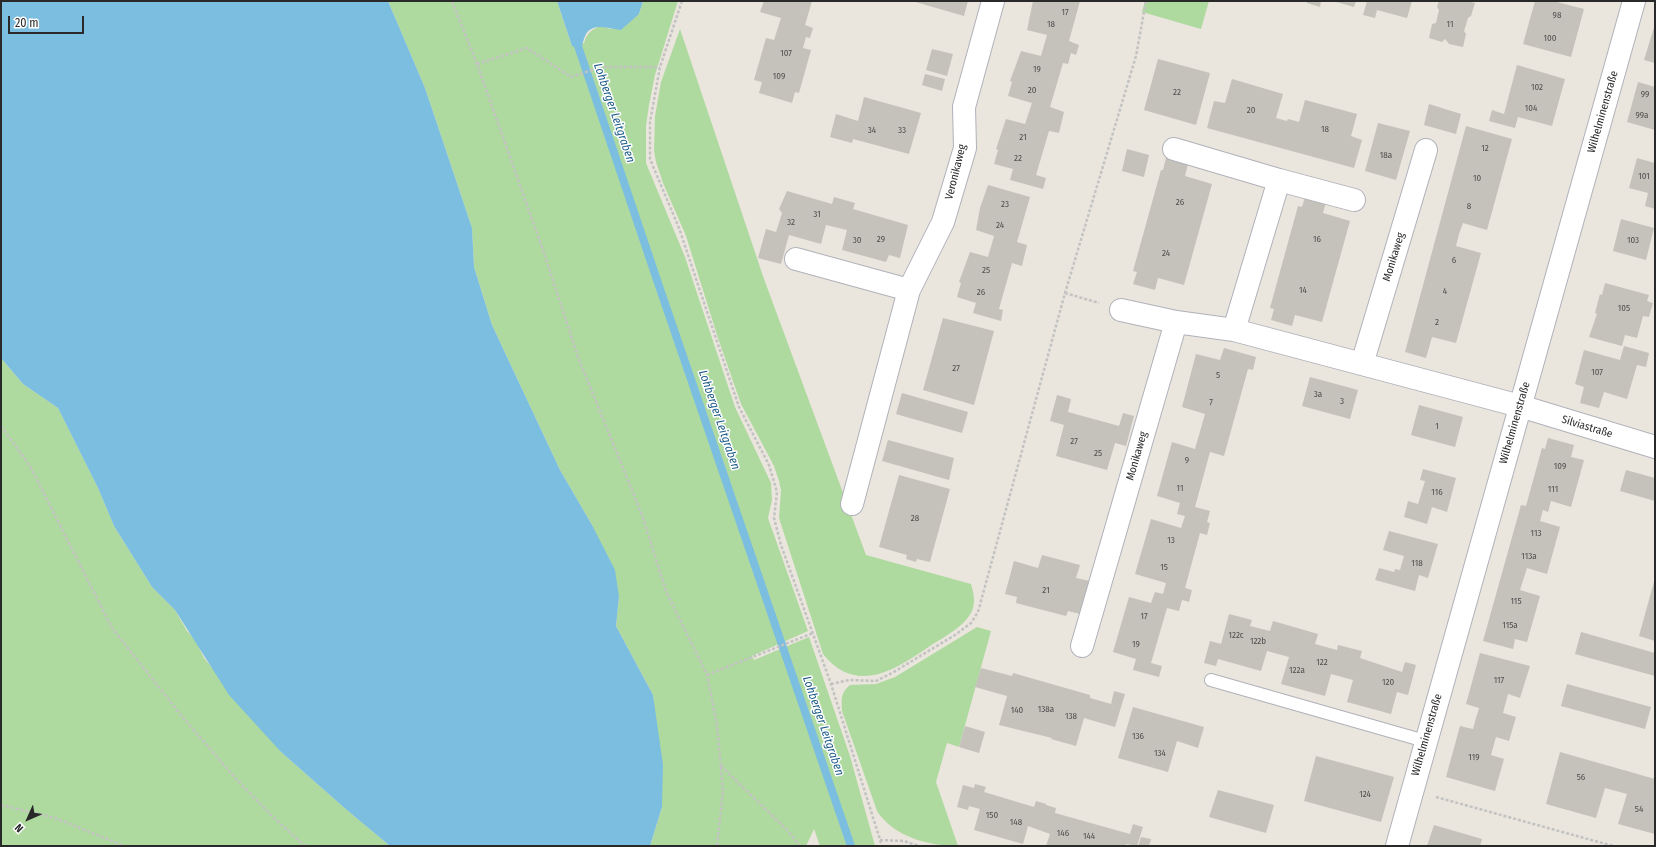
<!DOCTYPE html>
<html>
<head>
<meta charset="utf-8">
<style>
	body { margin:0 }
	#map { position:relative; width:1656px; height:847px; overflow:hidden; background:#eae5dd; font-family:"Fira Sans Condensed",sans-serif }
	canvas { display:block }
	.frame { position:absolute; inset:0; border:2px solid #292929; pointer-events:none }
	.north { position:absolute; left:8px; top:799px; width:40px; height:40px; -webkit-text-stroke:3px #fff; paint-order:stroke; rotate:225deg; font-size:11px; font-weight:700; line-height:16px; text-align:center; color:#292929 }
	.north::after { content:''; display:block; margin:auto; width:14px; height:18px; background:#292929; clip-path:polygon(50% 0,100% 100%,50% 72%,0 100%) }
	.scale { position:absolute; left:8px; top:16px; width:76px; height:18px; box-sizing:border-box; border:2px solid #292929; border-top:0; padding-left:5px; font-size:12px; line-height:14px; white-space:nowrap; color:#292929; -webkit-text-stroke:3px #fff; paint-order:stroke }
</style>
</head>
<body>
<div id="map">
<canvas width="1656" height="847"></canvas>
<div class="frame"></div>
<div class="north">N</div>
<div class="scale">20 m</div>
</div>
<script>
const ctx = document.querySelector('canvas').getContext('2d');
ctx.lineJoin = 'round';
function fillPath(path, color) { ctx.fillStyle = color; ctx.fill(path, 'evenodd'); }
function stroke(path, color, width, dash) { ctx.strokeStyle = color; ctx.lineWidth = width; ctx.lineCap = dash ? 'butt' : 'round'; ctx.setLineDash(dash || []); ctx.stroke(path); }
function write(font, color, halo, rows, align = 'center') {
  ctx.font = font + ' "Fira Sans Condensed",sans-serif'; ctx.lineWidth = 3; ctx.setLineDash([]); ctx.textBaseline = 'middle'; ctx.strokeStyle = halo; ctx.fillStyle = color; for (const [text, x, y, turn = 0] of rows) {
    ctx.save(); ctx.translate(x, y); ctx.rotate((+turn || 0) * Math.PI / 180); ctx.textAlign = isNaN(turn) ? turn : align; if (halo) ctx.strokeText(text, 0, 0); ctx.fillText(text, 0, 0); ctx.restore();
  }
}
fillPath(new Path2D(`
	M388,1H557L572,46L584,43C587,33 591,30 600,26L611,29L639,14L643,1H678L655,75L649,105L646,126V163L685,257L735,407L771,483L772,500L768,518L808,631L752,656L754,660L809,637L850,756L875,846H820L814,829L806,846H650L662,807L653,695L616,626L619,597L592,525L560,470L492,325L474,267L472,228L425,88Z
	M1145,1H1209L1201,29L1142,12Z
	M680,29L764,279L866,555L971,584C974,594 976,604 971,613C963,627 946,636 933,644C898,668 857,697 823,654L779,518L781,490L779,481L774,466L741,404L718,338L686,236L663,183L656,162L654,151L655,116L661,82Z
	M1,358L23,384L58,408L98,488L114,526L152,587L175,610L187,631L196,641L204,658L281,752L348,811L390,846H1Z
	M977,627L991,631L959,747L947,743L936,782L958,846C929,846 894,837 877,811L842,711C841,699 841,692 850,685L876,684L895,677Z`), '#afda9f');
fillPath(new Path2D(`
	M1,1H388L425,88L472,228L474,267L492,325L560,470L592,525L615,570L619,597L616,626L653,695L663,765L662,807L650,846H390L348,811L281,752L229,695L175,610L152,587L114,526L98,488L58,408L23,384L1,358Z
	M557,1H643L639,14L621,30C609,29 594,22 586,34C583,39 583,45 580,50L572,46Z`), '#7cbee0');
stroke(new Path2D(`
	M576,40L659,286L851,846`), '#7cbee0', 8);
fillPath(new Path2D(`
	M764,1H812L805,25L813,28L810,38L806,37L803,48L811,50L799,93L795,92L792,103L759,93L762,82L754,80L766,38L774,40L781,18L760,12Z
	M912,1H968L964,16Z
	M1033,1H1080L1069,41L1079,45L1076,55L1071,53L1068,64L1063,63L1050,107L1064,112L1059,133L1049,131L1036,175L1046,178L1043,189L1010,180L1013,169L994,164L998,150L996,149L1006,119L1025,124L1032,103L1008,96L1012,82L1010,81L1021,51L1041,56L1047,35L1027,30Z
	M1307,1H1321L1320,7L1307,3Z
	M1333,1H1356L1354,7Z
	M1367,1H1412L1407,18L1377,10L1375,18L1363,15Z
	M1439,1H1467L1475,3L1471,16L1468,18L1464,31L1466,34L1463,47L1449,44L1445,39L1442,42L1429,38L1432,24L1436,23L1439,10L1437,7Z
	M1535,1H1553L1584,9L1571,57L1523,44Z
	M1655,24V63L1644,60Z
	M932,49L953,54L947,76L926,70Z
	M1158,59L1210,73L1196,125L1144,110Z
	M1517,65L1565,79L1552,126L1518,117L1515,128L1489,121L1492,110L1504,114Z
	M925,74L945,79L942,91L922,85Z
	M1232,79L1283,94L1276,118L1287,121L1288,119L1299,122L1305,100L1357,114L1351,136L1362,140L1354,168L1207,128L1214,101L1225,103Z
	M1638,82L1655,87V130L1627,122Z
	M864,97L921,113L909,154L853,139L852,143L830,137L836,114L858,121Z
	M1429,104L1461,114L1456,134L1424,125Z
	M1378,123L1410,131L1396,180L1365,171Z
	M1466,126L1512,139L1487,230L1463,223L1459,234L1456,246L1481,253L1456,343L1432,337L1426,358L1405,352Z
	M1127,149L1149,155L1144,177L1122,171Z
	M1166,158L1188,164L1185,176L1212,184L1184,285L1158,278L1155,290L1133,284L1137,272L1133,271L1161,170H1163Z
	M1637,158L1655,163V209L1645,206L1648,193L1629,188Z
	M988,185L1030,197L1017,242L1027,245L1022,266L1012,263L999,309L1003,310L1001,321L973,313L976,303L957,297L961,283L959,282L970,252L988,257L994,236L976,230L980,208Z
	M787,191L832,204L834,197L855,203L853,209L908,225L900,258L889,255L886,262L842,250L847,230L826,225L821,244L789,235L781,264L758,258L766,229L776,232L782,213L779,209Z
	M1305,197L1326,202L1323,213L1350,221L1322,322L1295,315L1292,326L1271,320L1274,309L1270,308L1298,206L1302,207Z
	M1621,219L1654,228L1646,260L1613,251Z
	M1605,283L1649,295L1647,301L1653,303L1649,317L1643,316L1637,338L1625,335L1622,346L1589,337L1597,314L1595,313L1600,294L1602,295Z
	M943,318L994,331L974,405L923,390Z
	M1624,346L1649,353L1646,367L1637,365L1627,399L1604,392L1599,408L1580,403L1584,387L1575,384L1584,350L1620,360Z
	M1224,348L1256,357L1253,370L1248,369L1224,456L1210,452L1195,507L1210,511L1207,522L1210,523L1207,535L1200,533L1185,588L1192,590L1189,602L1182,600L1179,611L1167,608L1151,663L1162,666L1159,677L1133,670L1136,659L1113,652L1129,597L1151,603L1155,592L1163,594L1166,583L1135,574L1151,519L1181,528L1185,516L1177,514L1180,503L1157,496L1172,442L1195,449L1205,414L1182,407L1196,354L1220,360Z
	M1310,377L1358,390L1350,419L1302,406Z
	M902,393L968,412L962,433L896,414Z
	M1057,395L1071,399L1068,412L1119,426L1123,413L1134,416L1126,446L1115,443L1107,470L1056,456L1064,425L1050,421Z
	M1419,405L1463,417L1455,447L1411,435Z
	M1548,438L1574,445L1571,457L1584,460L1571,507L1551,501L1548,512L1543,510L1540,521L1560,527L1547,574L1527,568L1520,590L1540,596L1527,642L1515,639L1513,649L1483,641L1521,505L1526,506L1542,448L1545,449Z
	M888,440L954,458L949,480L882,461Z
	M1423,469L1456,478L1447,512L1432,507L1427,524L1404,517L1408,501L1418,504L1425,481L1420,480Z
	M1626,470L1655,478V501L1620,491Z
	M899,475L950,489L930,562L917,559L916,562L906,559L907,555L879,547Z
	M1389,531L1438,544L1428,578L1419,575L1415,591L1375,580L1379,568L1394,572L1395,569L1400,570L1404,556L1383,550Z
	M1042,555L1080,565L1076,578L1090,581L1080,614L1068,611L1066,616L1016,603L1017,597L1005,594L1014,561L1038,568Z
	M1655,578V641L1639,636Z
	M1229,614L1252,620L1250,626L1270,631L1273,621L1318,634L1315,644L1337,650L1338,645L1362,651L1360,658L1402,672L1405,662L1416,665L1408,695L1397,692L1391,714L1347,702L1353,680L1331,674L1325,696L1281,684L1289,657L1267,651L1261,671L1218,659L1216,666L1204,663L1210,641L1221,644Z
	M1581,632L1655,653V676L1575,654Z
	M1480,653L1530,666L1520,698L1508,694L1503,713L1516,717L1509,741L1496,737L1491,755L1504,759L1495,791L1446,777L1460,726L1473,729L1476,718L1479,708L1466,704Z
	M981,668L1012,676L1013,673L1090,695V698L1111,704L1114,691L1125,694L1115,727L1084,718L1076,746L1051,739L1052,738L999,725L1007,696L975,687Z
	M1567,684L1651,707L1645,729L1561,706Z
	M1133,707L1204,727L1198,748L1177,741L1168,772L1118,758Z
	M965,726L985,732L979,753L959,747Z
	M1560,752L1655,779V834L1618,824L1627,794L1605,788L1596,818L1546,804Z
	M1316,756L1394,777L1381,822L1304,801Z
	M975,784L986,787L984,792L1034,807L1036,801L1046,804V805L1056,808L1055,813L1130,834L1133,824L1143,827L1137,846L1126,844V846H1046L1050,834L1028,826L1023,844L974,830L980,809L969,806L968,810L957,807L963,785L974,788Z
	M1218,790L1274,805L1266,833L1209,817Z
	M1434,825L1482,839L1480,846H1427Z
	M1141,837L1151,839L1149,846H1138Z`), '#c5c2bc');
const lane = new Path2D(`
	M1211,680L1425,741`);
const street = new Path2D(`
	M1174,149L1279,180L1354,200
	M796,259L909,290
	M1121,310L1176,322
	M1234,330L1279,180
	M1362,364L1426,150
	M852,504L909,290L943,222L965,148L964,107L993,1
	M1082,646L1176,322L1234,330L1520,406L1655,447
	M1397,846L1634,1`);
stroke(lane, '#b0b2bb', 14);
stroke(street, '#b0b2bb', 24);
stroke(new Path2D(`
	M452,1L477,64L544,253L578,357L642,515L666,591L707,675L717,725L723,791L717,846
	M682,1L660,67L650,122V159L679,228L739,407L769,465L777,492L774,518L781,545L831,684L882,846
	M477,64L527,48L571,77L601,67H660
	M1065,293L1099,303
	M1,426L30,466L112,628L185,720L236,779L274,818L305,846
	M707,675L813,633
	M831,684L849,680L876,681L892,673L955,635L971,623L978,612L1065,293L1136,56L1146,1
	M721,766L787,830L800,846
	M1436,797L1613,846
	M1,805L55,818L124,846
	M880,840L904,841L919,846`), '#c3c3c3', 2.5, [3, 2]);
stroke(lane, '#fff', 12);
stroke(street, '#fff', 22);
write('9px', '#504f4e', null, [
	["17",1065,12],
	["98",1557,15],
	["18",1051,24],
	["11",1450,24],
	["100",1550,38],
	["107",786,53],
	["19",1037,69],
	["109",779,76],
	["102",1537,87],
	["20",1032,90],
	["22",1177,92],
	["99",1645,94],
	["104",1531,108],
	["20",1251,110],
	["99a",1642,115],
	["18",1325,129],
	["34",872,130],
	["33",902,130],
	["21",1023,137],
	["12",1485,148],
	["18a",1386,155],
	["22",1018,158],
	["101",1644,176],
	["10",1477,178],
	["26",1180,202],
	["23",1005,204],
	["8",1469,206],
	["31",817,214],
	["32",791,222],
	["24",1000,225],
	["29",881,239],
	["16",1317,239],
	["30",857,240],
	["103",1633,240],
	["24",1166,253],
	["6",1454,260],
	["25",986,270],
	["14",1303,290],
	["4",1445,291],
	["26",981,292],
	["105",1624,308],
	["2",1437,322],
	["27",956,368],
	["107",1597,372],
	["5",1218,375],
	["3a",1318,394],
	["3",1342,401],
	["7",1211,402],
	["1",1437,426],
	["27",1074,441],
	["25",1098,453],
	["9",1187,460],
	["109",1560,466],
	["11",1180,488],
	["111",1553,489],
	["116",1437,492],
	["28",915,518],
	["113",1536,533],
	["13",1171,540],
	["113a",1529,556],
	["118",1417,563],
	["15",1164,567],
	["21",1046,590],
	["115",1516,601],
	["17",1144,616],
	["115a",1510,625],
	["122c",1236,635],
	["122b",1258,641],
	["19",1136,644],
	["122",1322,662],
	["122a",1297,670],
	["117",1499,680],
	["120",1388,682],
	["138a",1046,709],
	["140",1017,710],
	["138",1071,716],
	["136",1138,736],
	["134",1160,753],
	["119",1474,757],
	["56",1581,777],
	["124",1365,794],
	["54",1639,809],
	["150",992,815],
	["148",1016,822],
	["146",1063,833],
	["144",1089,836]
]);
write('11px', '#292929', '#fff', [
	["Wilhelminenstraße",1603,112,-74],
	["Veronikaweg",956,172,-76],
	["Monikaweg",1394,257,-73],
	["Wilhelminenstraße",1515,423,-74],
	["Silviastraße",1587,427,17],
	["Monikaweg",1137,456,-74],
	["Wilhelminenstraße",1427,735,-74]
]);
write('italic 12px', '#1d5c89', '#fff', [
	["Lohberger Leitgraben",614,113,71],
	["Lohberger Leitgraben",719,420,71],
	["Lohberger Leitgraben",823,726,71]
]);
</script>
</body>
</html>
